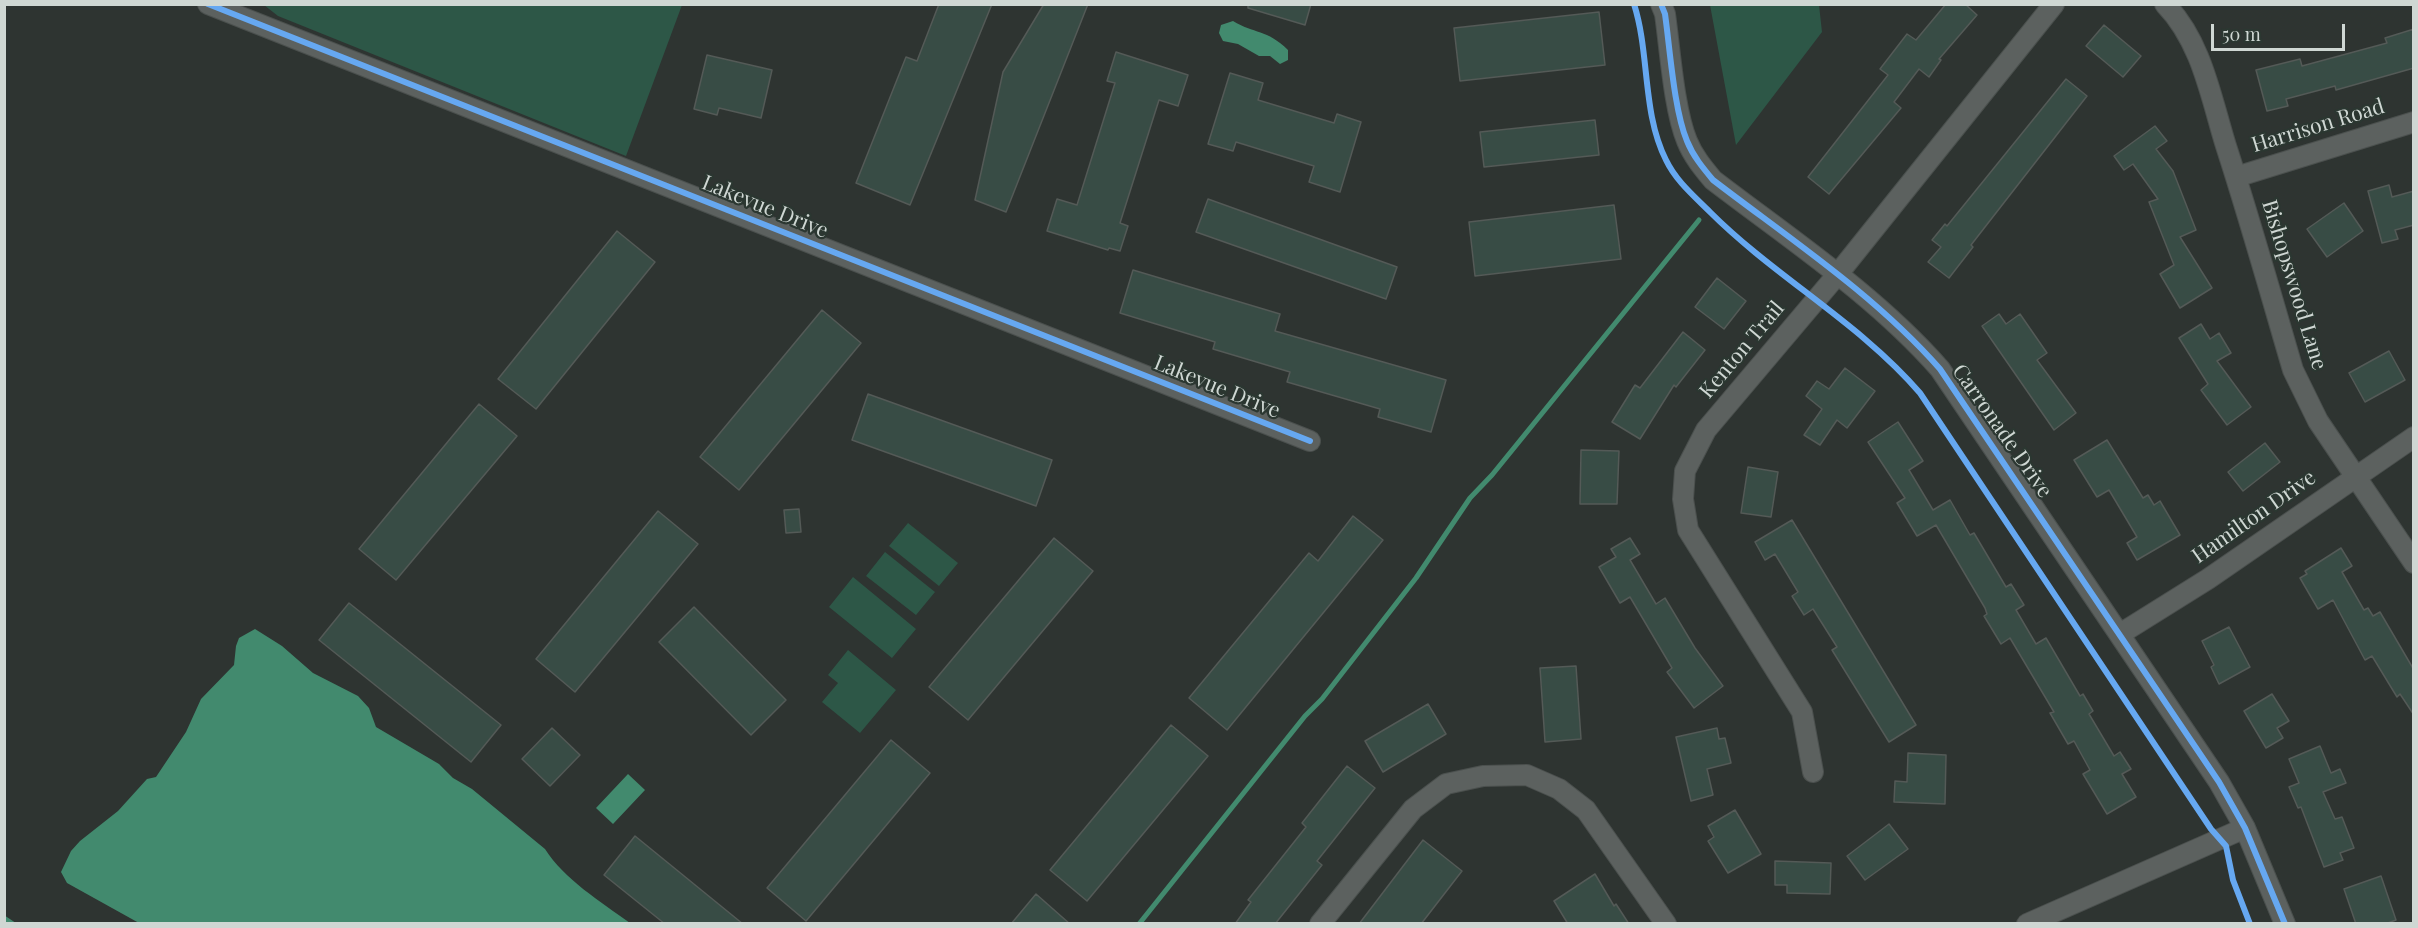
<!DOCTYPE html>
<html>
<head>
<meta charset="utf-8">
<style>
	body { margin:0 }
	#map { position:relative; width:2418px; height:928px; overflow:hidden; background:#2e3431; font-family:"Playfair Display",serif }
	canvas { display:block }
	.frame { position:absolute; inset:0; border:6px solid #cfd7d3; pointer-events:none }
	.scale { position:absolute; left:2211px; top:24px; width:134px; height:27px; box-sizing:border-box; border:3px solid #cfd7d3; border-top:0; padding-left:8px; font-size:18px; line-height:21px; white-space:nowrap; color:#cfd7d3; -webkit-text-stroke:4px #2b3731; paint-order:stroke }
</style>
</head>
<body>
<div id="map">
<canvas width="2418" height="928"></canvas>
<div class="frame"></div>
<div class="scale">50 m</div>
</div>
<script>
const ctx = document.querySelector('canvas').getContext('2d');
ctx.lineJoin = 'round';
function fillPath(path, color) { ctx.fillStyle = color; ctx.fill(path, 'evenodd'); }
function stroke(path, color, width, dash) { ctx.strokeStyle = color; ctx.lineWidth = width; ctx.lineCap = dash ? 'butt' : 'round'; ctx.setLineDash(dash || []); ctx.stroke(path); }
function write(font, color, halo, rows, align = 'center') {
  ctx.font = font + ' "Playfair Display",serif'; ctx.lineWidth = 4.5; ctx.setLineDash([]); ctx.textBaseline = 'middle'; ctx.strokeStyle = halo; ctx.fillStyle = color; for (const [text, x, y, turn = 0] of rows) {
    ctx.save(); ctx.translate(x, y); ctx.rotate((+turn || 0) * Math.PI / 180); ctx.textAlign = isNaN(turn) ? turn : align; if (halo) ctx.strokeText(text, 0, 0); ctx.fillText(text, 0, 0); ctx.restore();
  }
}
fillPath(new Path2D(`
	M264,5H682L626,156L278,16Z
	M1710,5H1819L1822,32L1736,145Z
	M908,523L958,563L939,586L889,546Z
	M885,552L935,592L916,615L866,576Z
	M853,577L916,629L892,658L829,607Z
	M848,650L896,690L860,733L822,702L838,683L828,675Z`), '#2d5747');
fillPath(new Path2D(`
	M1233,21C1254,34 1267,29 1288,50V60L1280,64L1270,56H1259L1238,44L1223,41L1219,33L1221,25Z
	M255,629L282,646L313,673L358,696L369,708L376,727L439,764L453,778L472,789L545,849C564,879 601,902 630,923H139L67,883L61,872L71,851L80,841L118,811L147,779L156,777L186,732L201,699L234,665L236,646L239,638Z
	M628,774L645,790L613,824L596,808Z`), '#428a6e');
stroke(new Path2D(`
	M4,918L13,924
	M1139,924L1305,716L1322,699L1416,578L1470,498L1492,475L1699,220`), '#428a6e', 5);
const building = new Path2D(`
	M939,4H992L910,205L856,183L906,57L917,61Z
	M1044,4H1088L1006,212L975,200L1003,72Z
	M1248,4H1311L1305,25L1248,8Z
	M1946,4H1965L1977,15L1939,59L1941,60L1929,77L1919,69L1894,102L1901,108L1829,194L1808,177L1888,75L1880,69L1907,34L1916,40Z
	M1599,12L1605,65L1460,81L1454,28Z
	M2104,25L2141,56L2123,77L2086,46Z
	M2414,29V68L2336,90L2335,86L2286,99L2288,106L2267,111L2256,70L2300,59L2302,66L2387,43L2385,38Z
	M1116,52L1188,75L1178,106L1159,100L1120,223L1128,226L1120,251L1109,248L1108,250L1047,231L1057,199L1077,205L1115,83L1107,81Z
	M707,55L772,70L761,118L719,108L717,115L694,109Z
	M1230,73L1263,83L1258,100L1334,123L1337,114L1361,122L1340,192L1309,182L1314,166L1236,142L1233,151L1208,144Z
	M2066,79L2087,96L1971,245L1973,247L1949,278L1928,262L1941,247L1932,240L1945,224L1947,226Z
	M1595,120L1599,155L1484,167L1480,132Z
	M2155,126L2167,141L2156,149L2173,171L2196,230L2180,237L2212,288L2180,308L2160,274L2174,265L2149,202L2158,199L2133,164L2124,170L2114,156Z
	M2389,185L2392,197L2414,191V225L2395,230L2398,239L2382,243L2368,191Z
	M1208,199L1397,267L1386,299L1196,232Z
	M2344,203L2363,231L2327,257L2307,229Z
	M1614,205L1621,259L1475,276L1469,222Z
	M617,231L655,262L536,409L498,379Z
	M1133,270L1280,314L1275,331L1446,380L1431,432L1378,417L1380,409L1287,382L1290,372L1213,349L1215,342L1120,313Z
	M1717,278L1746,301L1724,329L1695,307Z
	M822,310L861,343L739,490L700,457Z
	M1999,314L2006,324L2020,314L2047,353L2037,360L2076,413L2054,430L1982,326Z
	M2201,324L2210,339L2219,333L2231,353L2217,361L2251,407L2227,425L2201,390L2208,384L2179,338Z
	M1683,332L1705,350L1676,387L1674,385L1640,439L1612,422L1635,385L1640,388Z
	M2389,351L2405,380L2365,402L2349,373Z
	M1845,368L1875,391L1847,428L1837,420L1820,445L1804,435L1822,409L1806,396L1817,381L1829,389Z
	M868,394L1052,460L1036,506L852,440Z
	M479,404L517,436L396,580L359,549Z
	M1898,422L1923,461L1909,470L1933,510L1950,500L1970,535L1974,533L2006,587L2011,584L2024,605L2016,610L2036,644L2046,638L2080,696L2083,694L2093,711L2089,714L2114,756L2120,752L2131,769L2122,774L2136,797L2107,814L2083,774L2090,770L2074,741L2068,744L2050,713L2054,712L2010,638L2001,644L1984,616L1987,614L1985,608L1936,525L1917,536L1897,503L1905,498L1868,442Z
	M2107,440L2143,498L2148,495L2154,505L2160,501L2180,535L2137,560L2127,543L2137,537L2109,490L2097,497L2074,460Z
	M2265,443L2280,462L2243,491L2228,472Z
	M1581,450L1619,451L1617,504H1580Z
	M1748,467L1778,472L1771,517L1741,513Z
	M799,509L801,532L786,533L784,510Z
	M658,511L698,544L575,692L536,659Z
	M1353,516L1383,540L1227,730L1189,698L1309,553L1318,561Z
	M1792,520L1916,725L1889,742L1832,650L1837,647L1813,609L1804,615L1792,596L1798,592L1775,554L1765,560L1755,542Z
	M1054,538L1093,571L968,720L929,687Z
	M1630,538L1640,554L1630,560L1656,604L1665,598L1695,648L1723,686L1694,708L1667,672L1672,668L1630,597L1620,603L1599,567L1616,557L1611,549Z
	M2341,548L2352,566L2342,572L2364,610L2368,608L2373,616L2380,612L2414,670V715L2400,694L2397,697L2372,656L2365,660L2333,600L2318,609L2300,578L2307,574L2305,571Z
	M349,603L501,725L471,762L319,640Z
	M694,607L786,700L751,735L659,642Z
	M2229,627L2250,667L2219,684L2211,667L2214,665L2202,641Z
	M1576,666L1581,739L1545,742L1540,668Z
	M2272,694L2289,721L2277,728L2283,738L2266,748L2244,711Z
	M1428,704L1446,734L1383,772L1365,741Z
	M1171,725L1208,756L1087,901L1050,870Z
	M552,728L580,755L550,786L522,759Z
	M1717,728L1719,739L1725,738L1731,763L1707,769L1713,795L1691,801L1676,737Z
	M891,740L930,773L806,921L767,888Z
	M2320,746L2331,773L2340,769L2346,783L2323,792L2335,819L2342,817L2354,848L2340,853L2343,860L2324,867L2301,807L2298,808L2289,787L2299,783L2289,759Z
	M1908,753L1946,755L1945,804L1894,802L1895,781L1907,782Z
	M1347,766L1375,788L1317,861L1322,865L1275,924H1235L1251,902L1248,900L1306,827L1302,823Z
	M1735,810L1761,854L1728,873L1708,841L1714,837L1708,826Z
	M1889,824L1908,849L1865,880L1847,856Z
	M635,836L743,924H665L604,875Z
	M1423,840L1462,871L1421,924H1359Z
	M1775,861L1831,863L1830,894L1787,893V885H1775Z
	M1595,874L1614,906L1616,904L1629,924H1568L1554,901Z
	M2381,876L2396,920L2385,924H2356L2344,889Z
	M1036,894L1070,924H1011Z`);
fillPath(building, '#384c45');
stroke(building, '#545a57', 1.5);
const minor = new Path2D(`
	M208,4L1310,441
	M1661,4L1665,14C1670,49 1674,110 1687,141C1693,156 1703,168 1713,180C1790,239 1875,295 1940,369L2219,782L2245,828L2285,924
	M2165,4C2202,42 2211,98 2226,146C2250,220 2271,295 2293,370L2318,421L2414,563
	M2236,177L2414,122
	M2120,634L2208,579L2414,437
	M1813,772L1802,712L1688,530L1683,499L1685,471L1706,430L1837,275L2054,4
	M1320,924L1413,809L1446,784L1483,776L1527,775L1559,789L1586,810L1666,924
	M2027,924L2245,828`);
stroke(minor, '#4b504e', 22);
stroke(minor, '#5c615f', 20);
stroke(new Path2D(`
	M208,4L1310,441
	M1634,4C1650,54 1642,113 1666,160C1676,181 1694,196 1710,212C1775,277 1860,323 1920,393L2211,829L2226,846L2233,880L2250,924
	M1661,4L1665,14C1670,49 1674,110 1687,141C1693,156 1703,168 1713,180C1790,239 1875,295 1940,369L2219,782L2245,828L2285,924`), '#66a8f1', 6);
write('21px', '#cfd7d3', '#2b3731', [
	["Harrison Road",2318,126,-17],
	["Lakevue Drive",765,207,22],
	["Bishopswood Lane",2294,285,73],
	["Kenton Trail",1742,350,-50],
	["Lakevue Drive",1217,387,22],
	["Carronade Drive",2002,431,55],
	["Hamilton Drive",2254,517,-35]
]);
</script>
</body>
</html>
